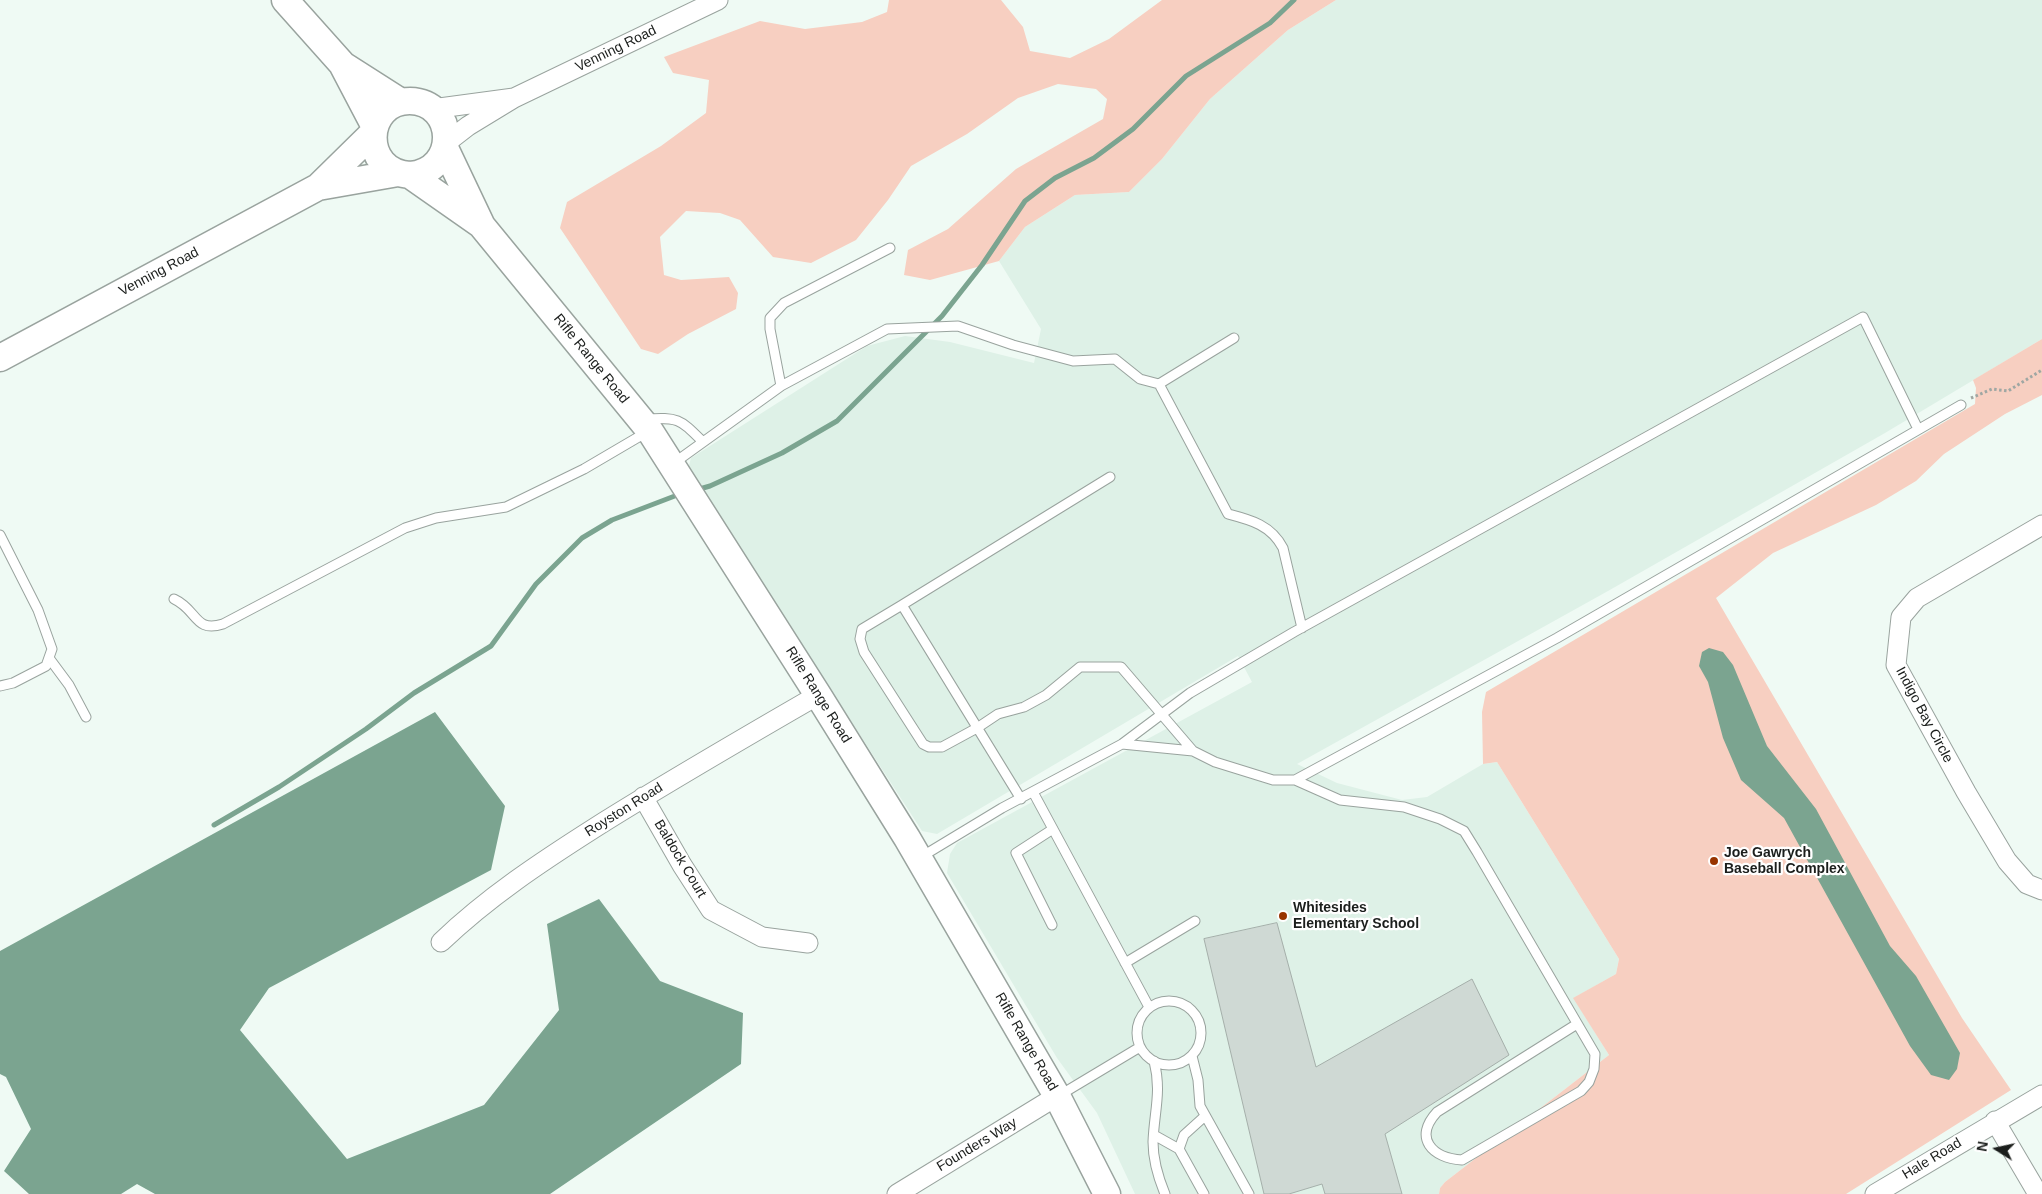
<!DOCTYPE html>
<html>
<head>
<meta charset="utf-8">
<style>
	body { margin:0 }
	#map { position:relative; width:2042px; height:1194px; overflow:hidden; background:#effaf4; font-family:Arial,sans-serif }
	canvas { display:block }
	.north { position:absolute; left:1972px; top:1124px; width:50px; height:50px; -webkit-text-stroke:4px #fff; paint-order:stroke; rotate:280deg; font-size:14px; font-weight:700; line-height:20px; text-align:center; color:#1b1e1c }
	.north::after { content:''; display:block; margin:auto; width:18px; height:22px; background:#1b1e1c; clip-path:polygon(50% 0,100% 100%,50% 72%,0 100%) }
</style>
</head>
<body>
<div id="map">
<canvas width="2042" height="1194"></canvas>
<div class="north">N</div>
</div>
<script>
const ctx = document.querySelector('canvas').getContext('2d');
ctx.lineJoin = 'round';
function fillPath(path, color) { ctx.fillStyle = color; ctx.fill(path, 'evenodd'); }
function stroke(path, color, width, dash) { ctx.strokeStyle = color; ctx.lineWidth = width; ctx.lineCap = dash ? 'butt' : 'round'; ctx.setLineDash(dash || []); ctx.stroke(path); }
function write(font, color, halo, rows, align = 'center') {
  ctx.font = font + ' Arial,sans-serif'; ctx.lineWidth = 4.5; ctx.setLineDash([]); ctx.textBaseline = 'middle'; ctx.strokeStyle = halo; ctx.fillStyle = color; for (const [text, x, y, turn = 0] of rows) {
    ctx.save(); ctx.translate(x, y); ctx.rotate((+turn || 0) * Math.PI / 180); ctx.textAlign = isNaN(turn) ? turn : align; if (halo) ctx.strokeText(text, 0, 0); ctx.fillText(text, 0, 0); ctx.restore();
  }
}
fillPath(new Path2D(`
	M1336,0H2042V339L1885,433L1608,591L1297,764L1337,783L1402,800L1427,797L1483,764L1497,762L1619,959L1616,974L1574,998L1609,1055L1445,1182L1440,1188L1439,1194H1135L1097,1113L1057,1058L947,873L950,854L957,843L1252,682L1238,656L937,834L922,831L688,469L691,458L867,346L905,336L950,342L1034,363L1041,329L999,261L1025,227L1075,195L1129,192L1162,159L1210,99L1288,30Z`), '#def1e7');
fillPath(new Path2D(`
	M889,0H1001L1023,27L1030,51L1070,58L1109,39L1162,0H1336L1288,30L1210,99L1162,159L1129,192L1075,195L1025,227L999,261L930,280L904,275L908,250L948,229L1016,169L1103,119L1107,99L1096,89L1058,84L1018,98L967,134L911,166L888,200L856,240L811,263L773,257L740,220L720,213L686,211L660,237L664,275L681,280L729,277L738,293L736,309L688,334L658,354L641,349L560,228L567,202L661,146L706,113L709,80L673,73L664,57L760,21L805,29L862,22L887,12Z
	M2042,339V395L2005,414L1944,454L1916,481L1876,505L1773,553L1716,598L1962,1018L2011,1090L1846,1194H1439L1440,1188L1445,1182L1609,1055L1573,998L1616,974L1619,959L1497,762L1483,764L1482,712L1486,692L1975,404L1976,388L1973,380Z`), '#f7cfc1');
fillPath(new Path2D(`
	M1709,648L1723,652L1733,665L1767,746L1816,809L1890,946L1916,976L1960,1053L1957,1069L1949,1080L1931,1075L1910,1046L1784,818L1741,780L1723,738L1708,682L1699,666L1702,652Z
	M435,712L505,806L491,870L269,988L240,1030L347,1159L484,1105L559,1010L547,924L599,899L660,981L743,1013L741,1064L550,1194H155L137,1184L121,1194H29L4,1171L31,1129L6,1077L0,1074V951Z`), '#7ba490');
stroke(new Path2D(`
	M696,490L710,486L782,453L837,421L942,316L982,265L1025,201L1055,178L1094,158L1133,129L1186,76L1270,23L1294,0
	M214,825L279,787L366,729L414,693L491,646L536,584L582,538L612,520L680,494`), '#7ba490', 5);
const building = new Path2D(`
	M1277,923L1316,1067L1472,979L1509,1055L1385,1134L1402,1194H1325L1322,1184L1289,1194H1264L1204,939Z`);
fillPath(building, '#cfd9d4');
stroke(building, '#a5afaa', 1);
const lane = new Path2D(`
	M1159,384L1228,514C1251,520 1271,525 1283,548L1302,628
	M781,386L887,329L958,326L1013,345L1073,361L1115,359L1140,379L1159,384L1234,338
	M645,419C679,417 680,419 703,442
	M674,463L781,386L770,329V318L784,303L890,248
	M0,535L38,610L52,649L46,666L13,683L0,686
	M174,599C198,610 194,633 223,624L405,528L436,518L506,507L584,469L647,432
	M902,605L1110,477
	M49,658L69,685L86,717
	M1122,744L1193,751
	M1295,780L1340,800L1404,807L1440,819L1464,831L1477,852L1595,1054L1594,1069L1589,1082L1581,1091L1462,1160C1432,1158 1413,1138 1437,1112L1577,1024
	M1033,792L1149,1007
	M1021,799L902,605L862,629L860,639L864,652L923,744L929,747H942L977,728L998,714L1024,707L1046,695L1080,667H1121L1193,751L1215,762L1273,780H1295L1557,638L1961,405
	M921,857L1002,808L1122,744L1190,693L1294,632L1863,317L1918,429
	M1052,925L1016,853L1053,829
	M1125,963L1195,921
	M1137 1033a32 32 0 1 1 64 0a32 32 0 1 1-64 0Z
	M1192,1056L1198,1080L1200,1106L1249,1194
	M1154,1061C1162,1092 1154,1112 1153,1142C1153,1161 1158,1177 1165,1194
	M1060,1095L1140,1047
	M1154,1135L1179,1149L1204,1194
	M1179,1149L1184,1135L1205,1116`);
const street = new Path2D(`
	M514,98L718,0
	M432,109L514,98L468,126L446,143
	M2042,525L1917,598L1901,617L1896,665L1966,792L2007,861L2027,884L2042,890
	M643,797L682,865L711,910L762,937L808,943
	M441,942C488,897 541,862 596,827C669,781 744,738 818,695
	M1995,1121L2038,1194
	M897,1194L1057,1096
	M1875,1194L2042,1095`);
const secondary = new Path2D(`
	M285,0L343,65L401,102
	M343,66L375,127
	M445,148L482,226L650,431L818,695L907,838L1057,1096L1107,1194
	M410,175C459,171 457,102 410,101C363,101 360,172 410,175L480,224
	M318,187L398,173
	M0,358L318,187L373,133`);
stroke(lane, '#99a39e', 11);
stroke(street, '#99a39e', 21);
stroke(secondary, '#99a39e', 29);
stroke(new Path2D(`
	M1971,398L1992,389L2008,391L2042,370`), '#9fa7a3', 3, [2.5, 2.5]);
stroke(lane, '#fff', 9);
stroke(street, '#fff', 19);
stroke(secondary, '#fff', 26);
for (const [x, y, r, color] of [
	[1714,861,5,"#983400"],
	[1283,916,5,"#983400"]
]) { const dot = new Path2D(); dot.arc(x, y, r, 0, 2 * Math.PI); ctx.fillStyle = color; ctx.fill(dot); stroke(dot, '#fff', 2); }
write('14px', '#1b1e1c', '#fff', [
	["Venning Road",616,49,-26],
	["Venning Road",159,272,-28],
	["Rifle Range Road",591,359,51],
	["Rifle Range Road",818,695,58],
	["Indigo Bay Circle",1924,715,62],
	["Royston Road",624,810,-32],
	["Baldock Court",680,859,59],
	["Rifle Range Road",1026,1042,60],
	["Founders Way",977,1145,-31],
	["Hale Road",1932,1159,-31]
]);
write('bold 14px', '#1b1e1c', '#fff', [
	["Joe Gawrych",1724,853],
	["Baseball Complex",1724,869],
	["Whitesides",1293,908],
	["Elementary School",1293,924]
], 'left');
</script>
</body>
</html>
